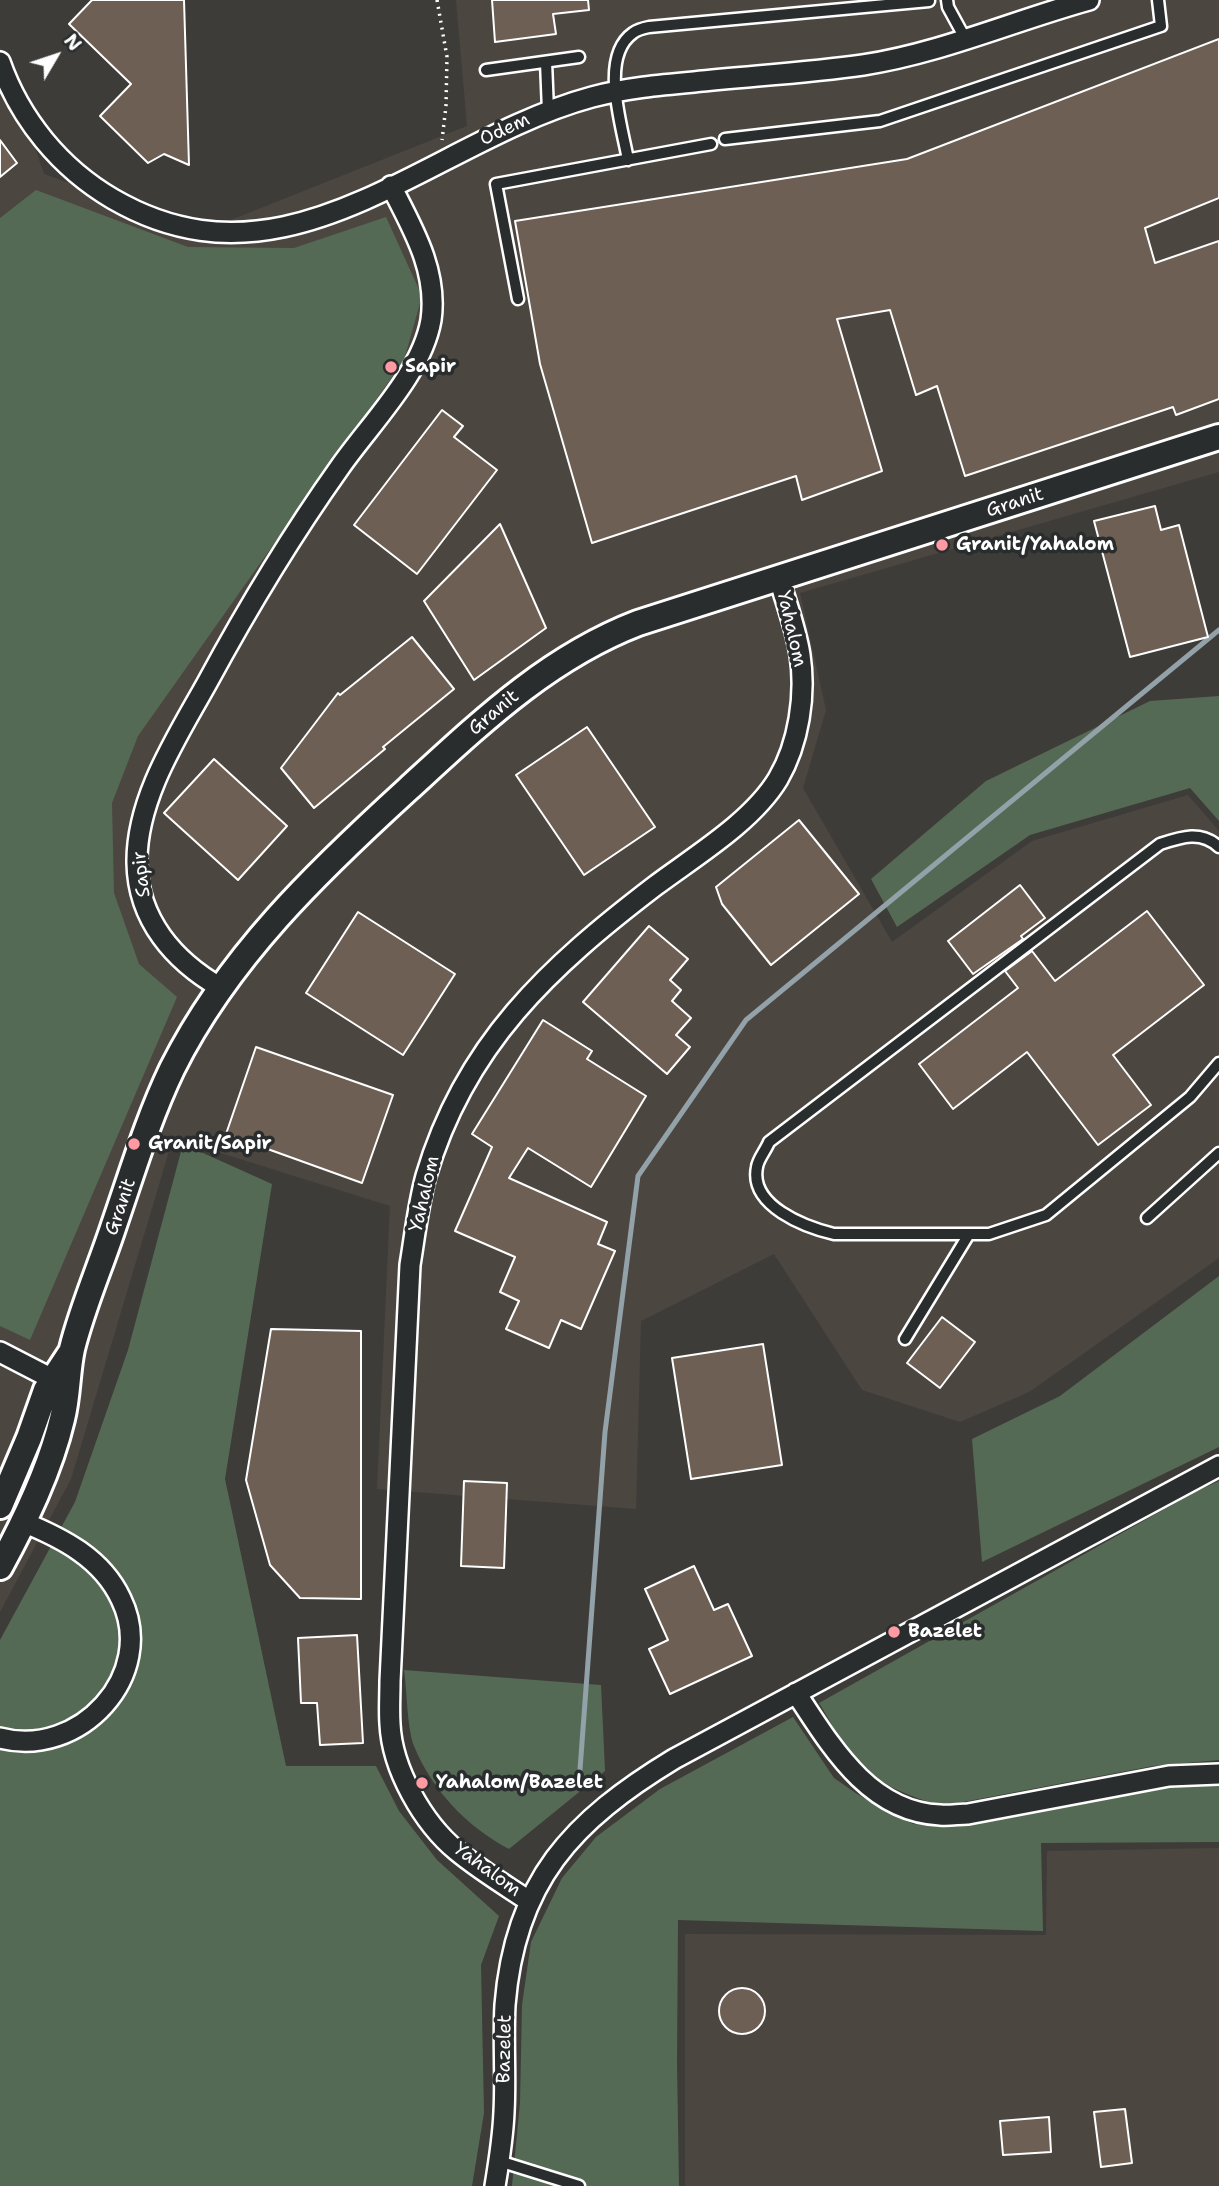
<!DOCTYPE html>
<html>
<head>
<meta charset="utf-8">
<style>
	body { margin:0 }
	#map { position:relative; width:1219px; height:2186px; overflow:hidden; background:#3e3c39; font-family:"Shantell Sans",sans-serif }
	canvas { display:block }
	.north { position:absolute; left:21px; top:21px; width:70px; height:70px; -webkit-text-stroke:5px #2a2d2e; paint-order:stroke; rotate:51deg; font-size:19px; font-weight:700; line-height:28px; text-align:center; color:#fff }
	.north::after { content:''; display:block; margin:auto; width:24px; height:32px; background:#fff; clip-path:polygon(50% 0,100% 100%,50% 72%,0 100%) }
</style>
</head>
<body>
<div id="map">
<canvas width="1219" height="2186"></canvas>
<div class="north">N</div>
</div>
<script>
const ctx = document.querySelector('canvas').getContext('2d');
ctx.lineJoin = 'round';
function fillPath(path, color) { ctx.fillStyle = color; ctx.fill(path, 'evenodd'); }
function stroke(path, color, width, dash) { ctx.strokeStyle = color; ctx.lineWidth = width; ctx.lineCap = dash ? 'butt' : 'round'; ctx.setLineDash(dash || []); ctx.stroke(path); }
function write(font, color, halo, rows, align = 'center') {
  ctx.font = font + ' "Shantell Sans",sans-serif'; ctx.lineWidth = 7; ctx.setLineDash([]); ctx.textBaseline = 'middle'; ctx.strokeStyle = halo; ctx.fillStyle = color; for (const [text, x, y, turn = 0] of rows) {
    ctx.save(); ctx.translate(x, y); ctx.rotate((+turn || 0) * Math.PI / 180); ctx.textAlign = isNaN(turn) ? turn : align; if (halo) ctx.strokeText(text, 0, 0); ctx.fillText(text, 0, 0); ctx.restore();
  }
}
fillPath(new Path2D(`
	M456,0H1219V472L800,593L826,710L803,788L892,942L1032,841L1188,795L1219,831V1258L1029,1392L960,1422L862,1390L774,1254L641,1321L636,1509L377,1489L390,1206L173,1138L71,1479L0,1612V46L44,174L203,231L467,126Z
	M1219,1848V2186H685V1934L1046,1935L1047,1851Z`), '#4c4641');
fillPath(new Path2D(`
	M36,190L188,247L294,248L386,217L422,296L404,360L138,736L112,803L114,893L139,964L177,997L30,1340L0,1326V218Z
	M1219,696V821L1190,788L1030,835L897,927L871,879L986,781L1150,701Z
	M183,1144L272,1184L225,1479L286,1766H376L399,1811L437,1860L499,1916L481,1965L484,2113L472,2186H0V1640L75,1502L128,1350Z
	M1219,1276V1447L982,1562L972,1439L1060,1396Z
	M1219,1481V1760L1153,1766L942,1806C909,1796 874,1784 852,1755C839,1740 830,1720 819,1703L1195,1492Z
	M404,1670L601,1685L605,1771L509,1849C467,1827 432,1790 414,1746C407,1728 407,1690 404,1670Z
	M793,1717L834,1778L857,1794L913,1824L942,1826L1161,1787L1219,1783V1842L1041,1843L1043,1931L678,1920L677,2063L679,2186H512L520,2103L522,2005L531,1942L562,1878L596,1837L660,1789Z`), '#556a55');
stroke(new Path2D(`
	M579,1783L605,1432L638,1176L746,1020L1219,630`), '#93a1a9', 5);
const building = new Path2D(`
	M92,0H184L189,165L164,154L148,163L100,116L131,84L69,24Z
	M492,0H588L589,10L553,14L556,34L495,42Z
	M1219,39V198L1145,228L1155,263L1219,241V399L1176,415L1173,407L965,476L937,386L916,395L890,310L837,319L882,471L802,500L796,476L592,543L540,364L515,221L907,159Z
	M0,140L17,163L0,177Z
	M442,410L463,426L454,437L497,470L417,574L354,525Z
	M1155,506L1161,530L1179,525L1208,637L1130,657L1094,521Z
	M500,524L546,628L474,680L424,601Z
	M412,637L454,689L383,747L385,749L314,808L281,768L338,693L340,695Z
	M587,727L655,827L584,875L516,775Z
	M214,759L287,826L238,880L164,813Z
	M799,820L859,894L771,965L722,904L716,887Z
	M1020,885L1045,918L1021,936L1023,939L973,974L948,941Z
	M1147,911L1204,985L1113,1055L1151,1105L1098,1145L1027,1052L953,1109L919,1064L1018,988L1005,971L1032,951L1055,981Z
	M358,912L455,974L403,1055L306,993Z
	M649,926L688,959L670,980L681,990L672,1001L691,1018L676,1035L690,1047L667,1074L583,1002Z
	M543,1020L592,1051L587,1059L646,1096L591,1187L528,1148L509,1178L607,1222L598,1244L615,1251L581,1329L561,1320L549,1348L506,1329L519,1301L500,1292L515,1257L455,1231L492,1147L472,1134Z
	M256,1047L393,1095L362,1183L226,1134Z
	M942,1317L975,1342L940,1388L907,1363Z
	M271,1329L361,1331V1599L300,1598L270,1565L246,1480Z
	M763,1344L782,1465L691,1479L672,1358Z
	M464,1481L507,1483L504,1568L461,1566Z
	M694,1566L714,1610L728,1604L752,1656L670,1694L649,1649L668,1640L645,1589Z
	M357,1635L363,1743L320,1745L317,1703H301L298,1638Z
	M719 2011a23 23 0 1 1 46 0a23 23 0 1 1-46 0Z
	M1125,2109L1132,2163L1101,2167L1094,2112Z
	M1049,2117L1051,2152L1003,2155L1000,2121Z`);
fillPath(building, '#6d5f53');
stroke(building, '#fff', 2);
const service = new Path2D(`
	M947,0L948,7L966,40
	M546,62L548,111
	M486,70L579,57
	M725,139L880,121L1161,26L1158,0
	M628,160C622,125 599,57 633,33C637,30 644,28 649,27L929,1
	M518,299L496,184L711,144
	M1219,847C1201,830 1181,837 1160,844L769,1142C766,1150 758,1159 757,1167C749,1206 805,1227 834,1234H989L1046,1215L1190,1097L1219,1063
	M1147,1218L1219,1153
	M905,1339L969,1234
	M499,2161L579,2186`);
const minor = new Path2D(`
	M0,62C20,119 60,168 113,199C289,301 429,141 592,97C626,88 660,85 694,82C750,76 807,73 863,65C941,53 1013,21 1089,0
	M221,988C174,961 138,920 137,863C136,799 177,737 207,683C247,609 291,536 340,467C370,424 422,373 431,320C438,271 413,229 391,186
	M0,1352L64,1385
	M796,1693C831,1746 869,1812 940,1815C949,1816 959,1814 968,1814L1169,1776L1219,1774
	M0,1738C79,1759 158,1675 121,1599C102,1558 62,1538 23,1522
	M529,1901C505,1885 480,1870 457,1851C423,1823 392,1769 390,1724C389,1710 390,1695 390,1681L410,1265C415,1235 418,1205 426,1176C465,1044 549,967 655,886C695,856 752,822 778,779C799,743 806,695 800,655C796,629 786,603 779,578
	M495,2186C499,2162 503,2137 504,2112C506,2077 503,2041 505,2005C515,1881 572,1821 674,1759L1219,1466`);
const tertiary = new Path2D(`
	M0,1506L29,1438L46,1390L71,1352
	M0,1567C25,1521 50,1470 62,1419C68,1396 67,1372 72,1349C82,1308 101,1265 114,1225C132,1173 148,1119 172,1069C228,957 317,872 408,789C479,724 547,658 638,623L1219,437`);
stroke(service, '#fff', 15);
stroke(minor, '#fff', 24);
stroke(tertiary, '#fff', 30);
stroke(new Path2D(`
	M437,0L447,57L446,106L442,140`), '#fff', 3.5, [2, 5]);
stroke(service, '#2a2d2e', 10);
stroke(minor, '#2a2d2e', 19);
stroke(tertiary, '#2a2d2e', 24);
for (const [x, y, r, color] of [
	[391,367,7,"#ff9aa2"],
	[942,545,7,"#ff9aa2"],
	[134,1144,7,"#ff9aa2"],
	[894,1632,7,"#ff9aa2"],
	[422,1783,7,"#ff9aa2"]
]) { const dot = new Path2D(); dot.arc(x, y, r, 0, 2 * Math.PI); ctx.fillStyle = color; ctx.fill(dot); stroke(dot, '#2a2d2e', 2.5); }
write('19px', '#fff', '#2a2d2e', [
	["Odem",505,130,-25],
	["Granit",1015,503,-18],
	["Yahalom",791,629,77],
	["Granit",494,713,-40],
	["Sapir",142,874,-96],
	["Yahalom",425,1194,-77],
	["Granit",121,1207,-71],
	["Yahalom",487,1870,36],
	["Bazelet",505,2049,-89]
]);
write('bold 19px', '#fff', '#2a2d2e', [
	["Sapir",405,367],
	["Granit/Yahalom",956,545],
	["Granit/Sapir",148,1144],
	["Bazelet",908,1632],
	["Yahalom/Bazelet",436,1783]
], 'left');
</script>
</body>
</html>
